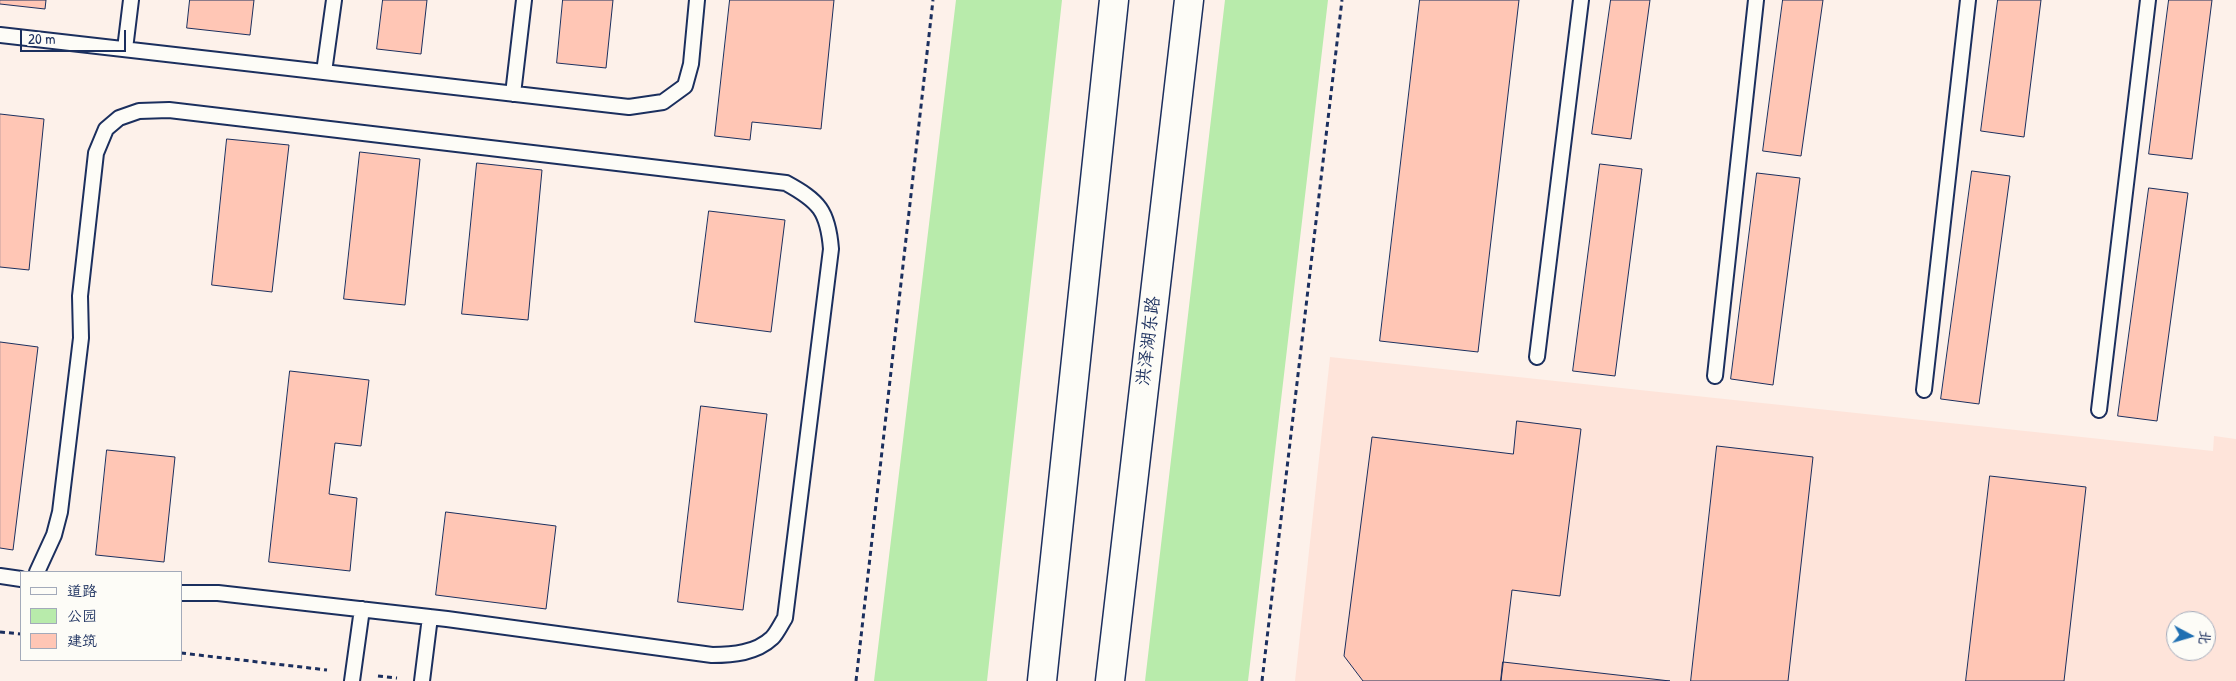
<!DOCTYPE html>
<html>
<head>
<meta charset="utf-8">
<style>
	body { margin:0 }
	#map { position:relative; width:2236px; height:681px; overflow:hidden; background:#fdf1ea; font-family:"Patrick Hand","LXGW WenKai TC",sans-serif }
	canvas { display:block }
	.legend { position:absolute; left:20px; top:571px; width:162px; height:90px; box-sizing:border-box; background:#fdfcf7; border:1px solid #a3aaba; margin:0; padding:6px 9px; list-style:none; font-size:15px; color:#1b2f5e }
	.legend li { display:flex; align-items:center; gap:10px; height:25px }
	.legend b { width:25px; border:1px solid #a3aaba }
	.north { position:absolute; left:2166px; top:611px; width:50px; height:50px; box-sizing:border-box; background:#fdfcf7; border:1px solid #a3aaba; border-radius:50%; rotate:96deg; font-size:14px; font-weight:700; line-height:20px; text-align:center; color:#1b2f5e }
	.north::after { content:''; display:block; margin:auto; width:18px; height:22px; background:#1f6fb2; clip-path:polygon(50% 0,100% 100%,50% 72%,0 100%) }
	.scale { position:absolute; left:20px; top:30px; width:106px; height:22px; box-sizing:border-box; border:2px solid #1b2f5e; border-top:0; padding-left:6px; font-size:15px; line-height:18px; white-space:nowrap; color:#1b2f5e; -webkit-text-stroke:4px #fdfcf7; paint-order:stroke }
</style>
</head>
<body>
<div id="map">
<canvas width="2236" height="681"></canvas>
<ul class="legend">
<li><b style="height:6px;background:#fdfcf7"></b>道路</li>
<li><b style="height:14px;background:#b8ebab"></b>公园</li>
<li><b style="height:14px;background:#ffc6b5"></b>建筑</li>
</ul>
<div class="north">北</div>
<div class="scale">20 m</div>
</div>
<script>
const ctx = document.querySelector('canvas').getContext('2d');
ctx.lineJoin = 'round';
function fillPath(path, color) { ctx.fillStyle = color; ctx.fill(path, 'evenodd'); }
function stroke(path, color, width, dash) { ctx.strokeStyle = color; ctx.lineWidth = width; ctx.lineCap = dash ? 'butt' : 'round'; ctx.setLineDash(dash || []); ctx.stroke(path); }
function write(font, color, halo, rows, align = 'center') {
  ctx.font = font + ' "Patrick Hand","LXGW WenKai TC",sans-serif'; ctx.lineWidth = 4; ctx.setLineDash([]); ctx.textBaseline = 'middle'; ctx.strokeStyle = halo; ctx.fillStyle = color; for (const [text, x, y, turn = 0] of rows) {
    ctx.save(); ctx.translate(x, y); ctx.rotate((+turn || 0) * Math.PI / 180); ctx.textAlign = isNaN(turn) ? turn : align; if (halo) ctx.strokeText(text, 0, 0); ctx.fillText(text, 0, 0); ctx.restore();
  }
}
fillPath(new Path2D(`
	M1330,357L2213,451L2214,436L2236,439V681H1295ZM2176,621H2206V651H2176Z`), '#fee4da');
fillPath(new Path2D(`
	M956,0H1062L987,681H874Z
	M1225,0H1328L1248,681H1145Z`), '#b8ebab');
const building = new Path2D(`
	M0,0H46L45,9L0,4Z
	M190,0H254L250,35L187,28Z
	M383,0H427L421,54L377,49Z
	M563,0H613L606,68L557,63Z
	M730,0H834L821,129L752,122L750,140L715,136Z
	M1420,0H1519L1478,352L1380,341Z
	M1611,0H1650L1631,139L1592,134Z
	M1783,0H1823L1801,156L1763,151Z
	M1998,0H2041L2024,137L1981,131Z
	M2169,0H2212L2192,159L2149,154Z
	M0,114L44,119L29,270L0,267Z
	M227,139L289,145L272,292L212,285Z
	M360,152L420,159L405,305L344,299Z
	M477,163L542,170L528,320L462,314Z
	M1600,164L1642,169L1615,376L1573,371Z
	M1972,171L2010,176L1979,404L1941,399Z
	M1757,173L1800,178L1773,385L1731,379Z
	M2149,188L2188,193L2157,421L2118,416Z
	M709,211L785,220L771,332L695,322Z
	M0,342L38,347L13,550L0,548Z
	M290,371L369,380L361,446L335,443L329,494L357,498L350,571L269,562Z
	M701,406L767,414L743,610L678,602Z
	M1517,421L1581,429L1560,596L1512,590L1501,681H1363L1344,656L1372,437L1513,454Z
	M1717,446L1813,457L1788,681H1691Z
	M107,450L175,457L164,562L96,555Z
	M1990,476L2086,487L2064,681H1966Z
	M446,512L556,526L546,609L436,595Z
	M1503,662L1670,681H1501Z`);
fillPath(building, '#ffc6b5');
stroke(building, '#1b2f5e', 1);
const service = new Path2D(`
	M0,35L629,107L663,102L685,86L691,64L697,0
	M125,49L131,0
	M324,72L334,0
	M513,94L524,0
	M1537,357L1581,0
	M1715,376L1756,0
	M1924,390L1968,0
	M2099,410L2148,0
	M37,572L54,535L60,512L81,338L80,296L96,153L106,129L119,118L139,111L169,110L786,183C819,201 828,211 831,249L785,618C781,624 777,633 772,638C756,653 733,655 712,655L447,619L218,593H181
	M0,576L21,579
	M352,681L362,609
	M422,681L430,617`);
const primary = new Path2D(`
	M1042,681L1114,0
	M1110,681L1189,0`);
stroke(service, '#1b2f5e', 18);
stroke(primary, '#1b2f5e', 31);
stroke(new Path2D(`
	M0,632L21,634
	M181,653L327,670
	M378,676L397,678
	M856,681L933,0
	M1262,681L1342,0`), '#1b2f5e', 3, [5, 4]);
stroke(service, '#fdfcf7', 14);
stroke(primary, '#fdfcf7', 28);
write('18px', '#1b2f5e', '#fdfcf7', [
	["洪泽湖东路",1149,341,-83]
]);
</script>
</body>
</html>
